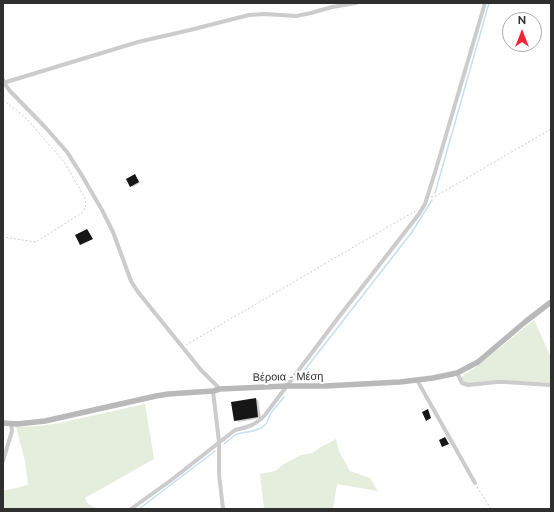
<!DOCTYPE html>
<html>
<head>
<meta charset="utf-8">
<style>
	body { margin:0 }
	#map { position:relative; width:554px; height:512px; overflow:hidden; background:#fff; font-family:Raleway,sans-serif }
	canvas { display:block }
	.frame { position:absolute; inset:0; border:4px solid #2f2f2f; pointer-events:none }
	.north { position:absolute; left:502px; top:12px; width:40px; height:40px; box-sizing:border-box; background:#fff; border:1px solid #acacac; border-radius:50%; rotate:0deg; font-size:11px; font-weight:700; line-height:16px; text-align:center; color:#2f2f2f }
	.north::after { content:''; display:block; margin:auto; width:14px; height:18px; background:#f02637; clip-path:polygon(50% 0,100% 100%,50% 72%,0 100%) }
</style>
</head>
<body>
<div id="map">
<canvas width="554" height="512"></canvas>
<div class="frame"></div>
<div class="north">N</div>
</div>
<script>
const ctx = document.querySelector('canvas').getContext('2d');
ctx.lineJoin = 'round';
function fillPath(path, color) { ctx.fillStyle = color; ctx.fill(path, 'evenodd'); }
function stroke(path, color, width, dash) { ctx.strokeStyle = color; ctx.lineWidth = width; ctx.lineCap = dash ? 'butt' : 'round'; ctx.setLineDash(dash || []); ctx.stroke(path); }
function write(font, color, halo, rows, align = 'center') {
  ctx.font = font + ' Raleway,sans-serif'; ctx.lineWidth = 4; ctx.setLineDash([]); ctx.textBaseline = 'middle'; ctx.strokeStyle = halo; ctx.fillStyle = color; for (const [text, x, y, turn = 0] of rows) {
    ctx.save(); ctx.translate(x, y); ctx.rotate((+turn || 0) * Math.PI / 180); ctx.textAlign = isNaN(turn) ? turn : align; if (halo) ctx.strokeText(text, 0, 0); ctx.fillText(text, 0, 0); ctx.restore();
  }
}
fillPath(new Path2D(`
	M534,320L551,357V383L497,380L470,384L464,382L461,377L476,367Z
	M145,404L154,459L85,498L88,504L98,509H3V491L28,485L25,461L16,427L39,426L59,423Z
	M336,439L339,451L350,471L370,478L378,491L337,484L333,509H264L260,474L275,471L284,464L301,455L312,453L321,447Z`), '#e5eddc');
fillPath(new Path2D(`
	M135,175L140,183L132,187L131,186Z
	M255,399L258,400L261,418L238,422L235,420Z`), '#0003');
stroke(new Path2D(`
	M435,193L489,3
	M300,376L412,232L432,200
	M224,444L235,435L241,433L253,431L261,428L266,424L271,413L284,397
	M139,509L215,451`), '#c7dfee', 1.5);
fillPath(new Path2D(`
	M135,174L139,182L130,187L126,179Z
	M87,229L93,239L80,245L75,235Z
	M256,398L258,417L234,421L231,402Z
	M428,409L431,418L426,421L422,412Z
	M445,437L449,444L442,447L439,440Z`), '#161616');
stroke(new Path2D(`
	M3,100L25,117L64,162L85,198L86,206L83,212L36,242L3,237
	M431,197L436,196L551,129
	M186,345L417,210
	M477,487L491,509`), '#ccc', 1, [2, 2]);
stroke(new Path2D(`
	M3,80L4,83L10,91L46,128L67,152L81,174L102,210L113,232L131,281L138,292L201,370L220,389
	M3,83L138,42L190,30L249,15L265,14L296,16L311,13L332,7L356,3
	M457,373L462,383L468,385L497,382H505L551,385
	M417,380L475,483
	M213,391L219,442V474L223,509
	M3,461L12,431L11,423
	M131,509L170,481L235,430C248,427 256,425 265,415L338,318L419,214L425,204L436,169L485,3`), '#ccc', 4);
stroke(new Path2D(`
	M3,423L17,424L45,421L156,396L168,394L213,391L220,389L287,386H325L400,382L433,378L457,373L478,362L525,322L551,302`), '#b9b9b9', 5.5);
write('11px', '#2f2f2f', '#fff', [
	["Βέροια - Μέση",288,377,-1]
]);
</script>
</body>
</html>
